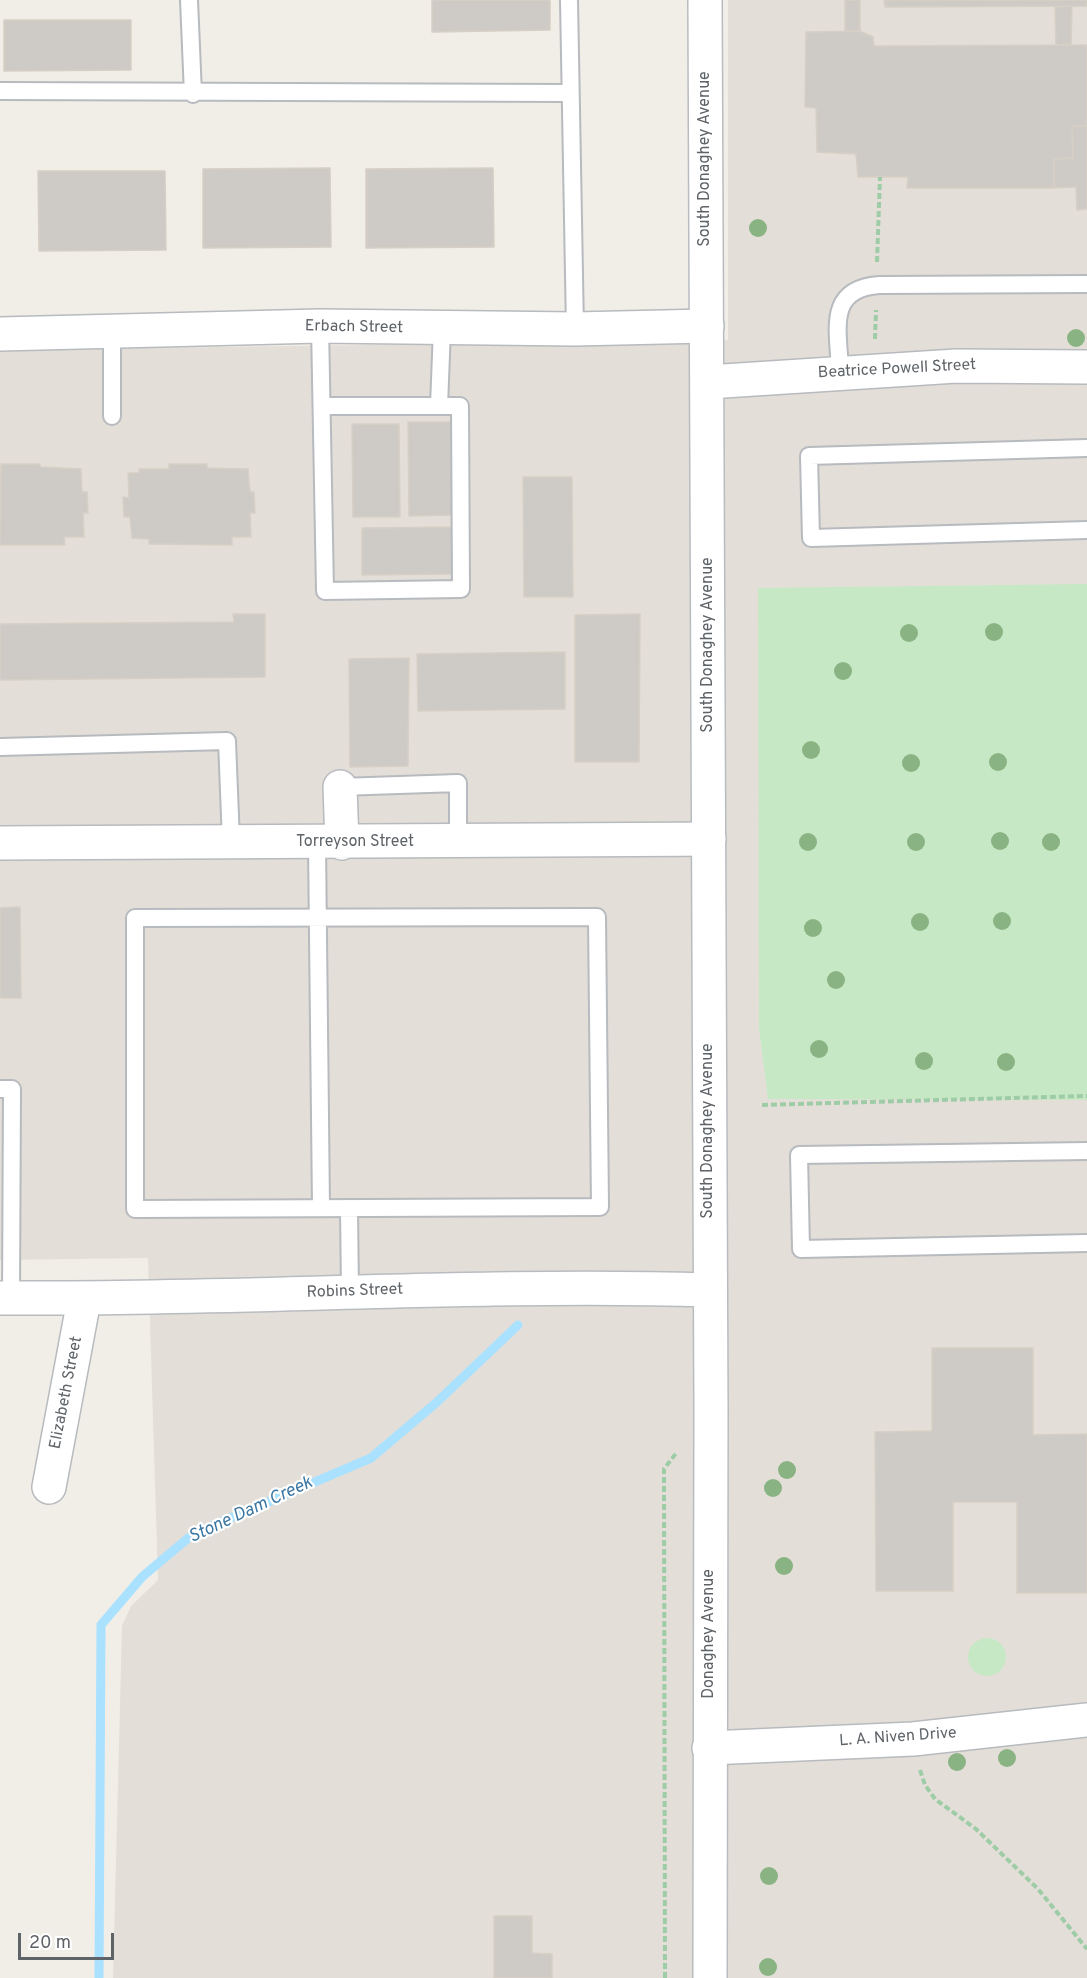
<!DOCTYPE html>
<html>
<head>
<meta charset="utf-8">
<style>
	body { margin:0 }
	#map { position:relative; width:1087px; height:1978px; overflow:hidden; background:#f1eee7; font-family:Overpass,sans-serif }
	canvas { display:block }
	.scale { position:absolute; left:18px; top:1933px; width:96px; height:27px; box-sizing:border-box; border:3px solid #5e6368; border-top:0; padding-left:8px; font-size:18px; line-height:21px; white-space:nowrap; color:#5e6368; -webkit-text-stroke:4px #fff; paint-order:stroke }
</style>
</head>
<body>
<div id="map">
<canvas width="1087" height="1978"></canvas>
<div class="scale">20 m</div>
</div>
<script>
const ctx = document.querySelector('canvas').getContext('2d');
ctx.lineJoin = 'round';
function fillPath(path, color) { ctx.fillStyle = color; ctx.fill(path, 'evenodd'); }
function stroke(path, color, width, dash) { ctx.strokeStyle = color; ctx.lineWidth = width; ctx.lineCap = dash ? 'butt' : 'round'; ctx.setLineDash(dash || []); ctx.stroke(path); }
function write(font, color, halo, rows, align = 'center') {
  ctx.font = font + ' Overpass,sans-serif'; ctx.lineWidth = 4.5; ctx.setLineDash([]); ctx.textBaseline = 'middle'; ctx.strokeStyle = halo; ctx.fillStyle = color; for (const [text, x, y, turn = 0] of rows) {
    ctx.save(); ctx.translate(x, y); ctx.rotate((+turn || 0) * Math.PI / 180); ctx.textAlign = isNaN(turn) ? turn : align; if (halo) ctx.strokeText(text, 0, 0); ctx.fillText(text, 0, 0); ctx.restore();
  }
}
fillPath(new Path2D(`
	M728,0H1087V1978H113L122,1626L131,1606L158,1580L148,1258L0,1260V350L728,340Z`), '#e3dfd8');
fillPath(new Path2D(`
	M1087,584V1100L768,1099L759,1028L758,588Z
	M968 1657a19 19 0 1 1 38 0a19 19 0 1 1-38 0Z`), '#c7e8c4');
stroke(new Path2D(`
	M99,1978L101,1625L142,1577L193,1534L371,1458L437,1402L518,1325`), '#a9e1ff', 9);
const building = new Path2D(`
	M432,0H550V30L432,32Z
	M845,0H860V31H845Z
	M884,0H1087V6L885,7Z
	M1072,6L1071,44L1056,45L1055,7Z
	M4,20H131V70L4,71Z
	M860,31L873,37L874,46L1087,45V126H1072L1073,158L1054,159V188H907L908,177H858L856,154L817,152L816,108L805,107L806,32Z
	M1072,126H1087V209L1077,210L1076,187L1054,188V159L1073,158Z
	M330,168L331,247L203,248V169Z
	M493,168L494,247L366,248V169Z
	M38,171H165L166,250L39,251Z
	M408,422H454L455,515L409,516Z
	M352,424H399L400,517H353Z
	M1,464H40V467L81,469L82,492H87L88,513H83L84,537H64L65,545H0Z
	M169,464H207V468L248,469L250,492H254L255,513H250L251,537H232V545L149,544V539L132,538L130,517H124L123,497L129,498L128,473H139V469H169Z
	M523,477H572L573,597H524Z
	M456,527V574L362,575V528Z
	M233,614H265V677L0,680V624L234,622Z
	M640,614L639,762H575V615Z
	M565,652V709L418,711L417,654Z
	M409,658L408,766L350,767L349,659Z
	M20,907L21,998H0V908Z
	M932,1348H1033V1435L1087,1434V1593H1017V1502H953V1591H876L875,1432L932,1431Z
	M494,1916H532V1953L552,1954V1978H494Z`);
fillPath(building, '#cecbc6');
stroke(building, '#d6cfc5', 1.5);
const lane = new Path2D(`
	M189,0L193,94
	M569,0L575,329
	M0,91L569,93
	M320,326L325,591L461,589L460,406H322
	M840,372C839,332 825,289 879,285L1087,284
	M439,406L442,329
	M112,416V331
	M1087,448L809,456L811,538L1087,530
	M0,747L227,741L231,841
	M340,787L458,783V842
	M317,844L321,1208
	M597,917L600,1207L135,1209V918Z
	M0,1089H12L11,1298
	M1087,1151L799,1155L801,1249L1087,1243
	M349,1208L350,1292`);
const street = new Path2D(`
	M0,334L320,326L575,329L707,326
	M708,382L956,366L1087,367
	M340,787L342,843
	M0,843C237,841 473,842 709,839
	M49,1487L84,1300
	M709,1748L913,1739L1087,1720`);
const secondary = new Path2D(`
	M705,0L711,1409L710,1978
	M0,1298C237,1300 473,1283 710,1290`);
stroke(lane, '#b7babe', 20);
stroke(street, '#b7babe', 36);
stroke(secondary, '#b8bcc1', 36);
stroke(new Path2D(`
	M877,262L880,177
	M875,339L876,310
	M762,1105L1087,1096
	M920,1770L925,1785L935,1799L976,1829L1038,1889L1087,1949
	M665,1978L664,1469L677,1452`), '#9dcca6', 4, [6, 3]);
stroke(lane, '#fff', 16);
stroke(street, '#fff', 33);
stroke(secondary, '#fff', 33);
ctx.fillStyle = '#8ab383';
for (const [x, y] of [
	[758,228],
	[1076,338],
	[994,632],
	[909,633],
	[843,671],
	[811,750],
	[998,762],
	[911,763],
	[1000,841],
	[808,842],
	[916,842],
	[1051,842],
	[1002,921],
	[920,922],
	[813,928],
	[836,980],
	[819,1049],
	[924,1061],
	[1006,1062],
	[787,1470],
	[773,1488],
	[784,1566],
	[1007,1758],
	[957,1762],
	[769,1876],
	[768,1967]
]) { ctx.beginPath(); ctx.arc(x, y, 9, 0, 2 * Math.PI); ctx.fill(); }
write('16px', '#5e6368', '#fff', [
	["South Donaghey Avenue",706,159,-90],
	["Erbach Street",354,328,1],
	["Beatrice Powell Street",897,370,-3],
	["South Donaghey Avenue",709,645,-90],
	["Torreyson Street",355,843],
	["South Donaghey Avenue",709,1131,-90],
	["Robins Street",355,1292,-2],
	["Elizabeth Street",67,1393,-79],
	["Donaghey Avenue",710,1634,-90],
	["L. A. Niven Drive",898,1738,-4]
]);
write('italic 18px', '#3c77a3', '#fff', [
	["Stone Dam Creek",251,1511,-25]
]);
</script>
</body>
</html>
